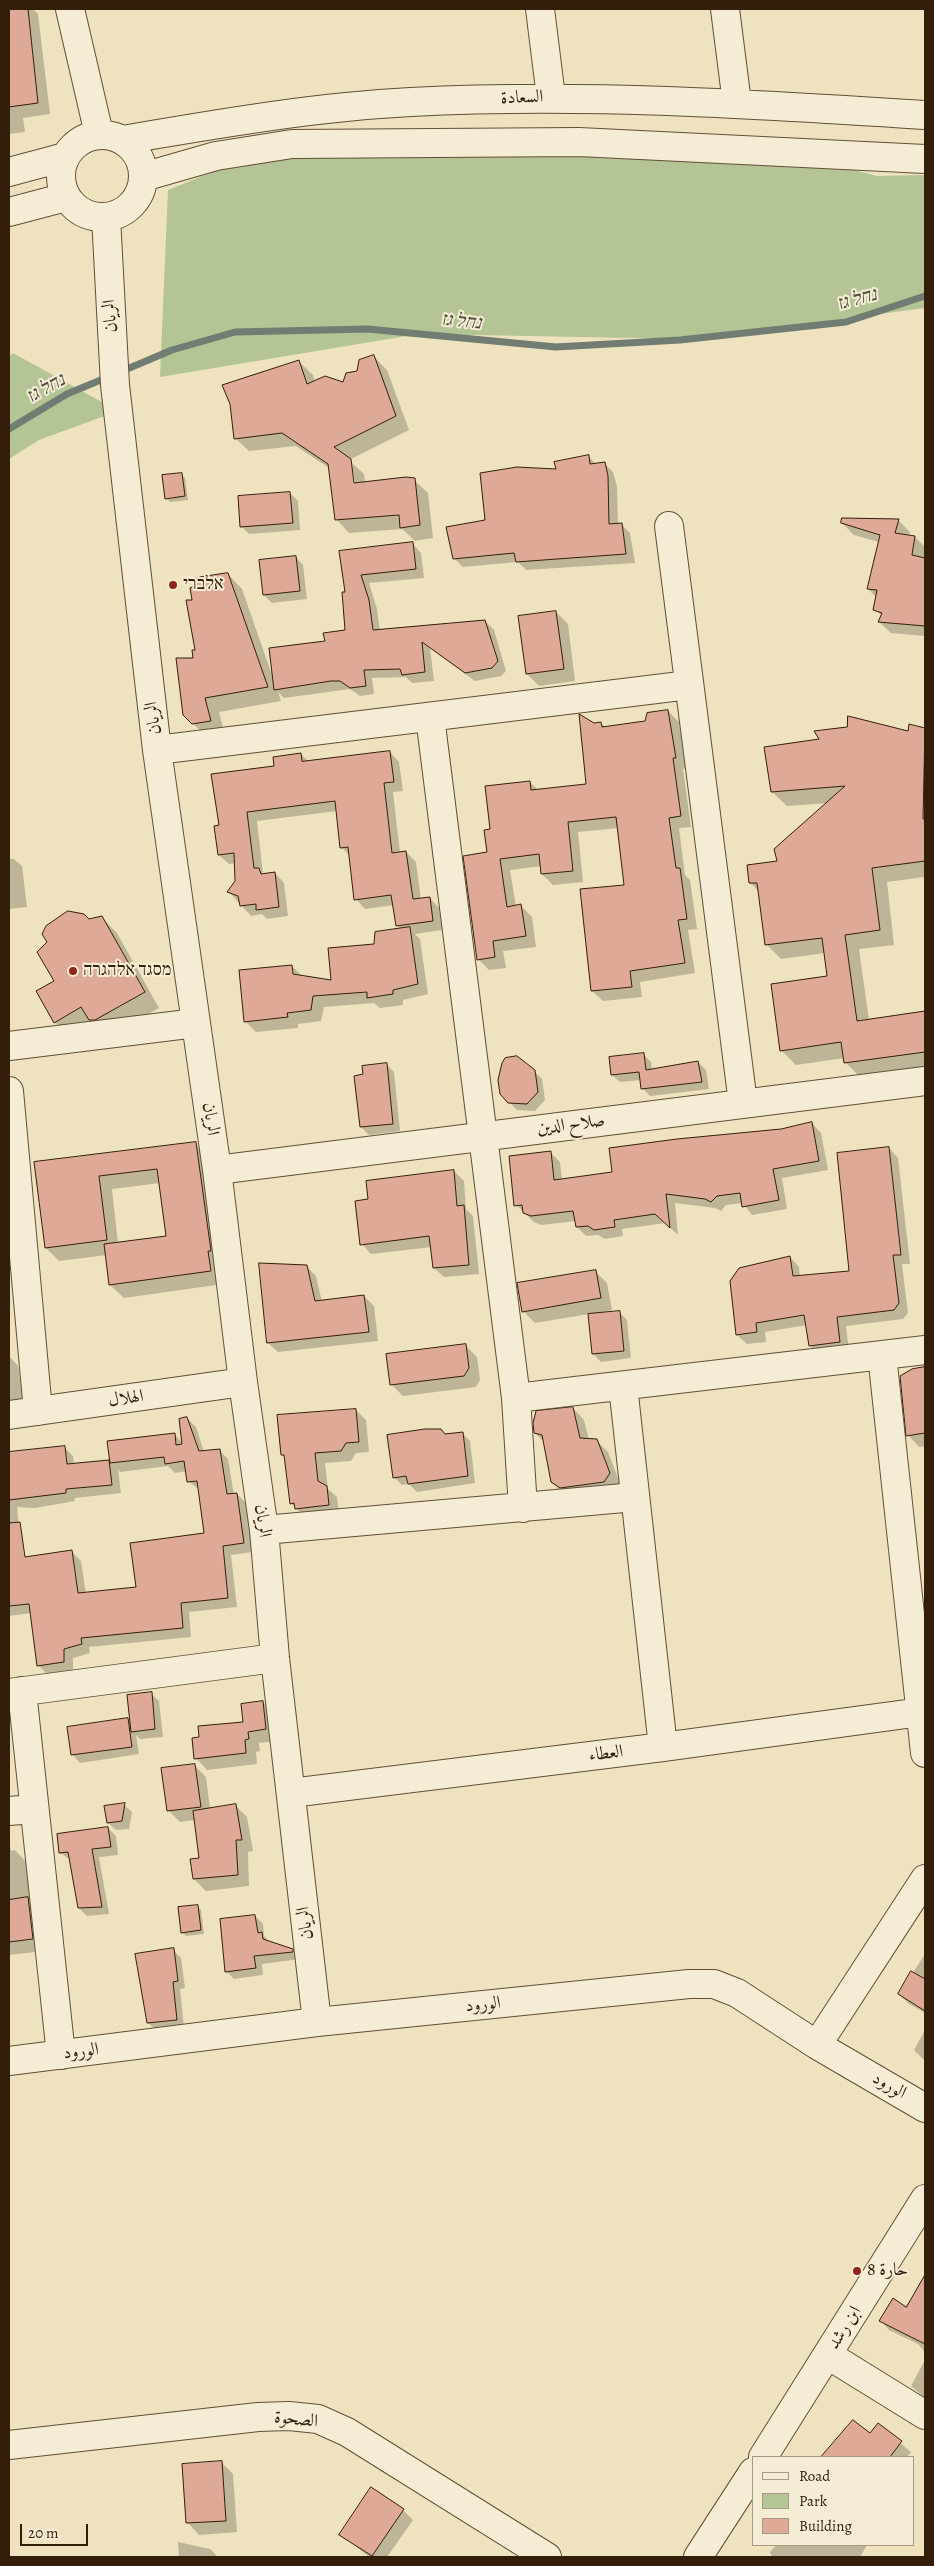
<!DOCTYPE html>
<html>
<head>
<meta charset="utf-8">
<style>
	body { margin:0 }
	#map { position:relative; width:934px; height:2566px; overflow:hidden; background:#eee2bf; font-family:Alegreya,serif }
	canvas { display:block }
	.frame { position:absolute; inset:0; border:10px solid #331e0a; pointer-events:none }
	.legend { position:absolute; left:752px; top:2456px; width:162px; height:90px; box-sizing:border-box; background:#f4ecd5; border:1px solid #a79a84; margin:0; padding:6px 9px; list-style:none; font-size:15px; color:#331e0a }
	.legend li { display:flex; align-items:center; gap:10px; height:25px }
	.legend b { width:25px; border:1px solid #a79a84 }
	.scale { position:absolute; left:20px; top:2524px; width:68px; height:22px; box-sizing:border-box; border:2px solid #331e0a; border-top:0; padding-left:6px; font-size:15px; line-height:18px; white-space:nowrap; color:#331e0a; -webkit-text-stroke:4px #f4ecd5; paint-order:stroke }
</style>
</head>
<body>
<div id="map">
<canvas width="934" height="2566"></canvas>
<div class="frame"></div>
<ul class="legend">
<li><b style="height:6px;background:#f4ecd5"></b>Road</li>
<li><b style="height:14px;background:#b4c495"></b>Park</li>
<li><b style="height:14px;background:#dfa998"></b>Building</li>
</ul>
<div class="scale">20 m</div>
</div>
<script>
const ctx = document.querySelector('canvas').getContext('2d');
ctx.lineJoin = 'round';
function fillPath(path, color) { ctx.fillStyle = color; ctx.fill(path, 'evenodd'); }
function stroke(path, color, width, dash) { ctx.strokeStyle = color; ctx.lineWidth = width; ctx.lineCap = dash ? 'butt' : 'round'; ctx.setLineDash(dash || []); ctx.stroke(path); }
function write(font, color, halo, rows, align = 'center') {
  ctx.font = font + ' Alegreya,Amiri,"Frank Ruhl Libre",serif'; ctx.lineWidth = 4; ctx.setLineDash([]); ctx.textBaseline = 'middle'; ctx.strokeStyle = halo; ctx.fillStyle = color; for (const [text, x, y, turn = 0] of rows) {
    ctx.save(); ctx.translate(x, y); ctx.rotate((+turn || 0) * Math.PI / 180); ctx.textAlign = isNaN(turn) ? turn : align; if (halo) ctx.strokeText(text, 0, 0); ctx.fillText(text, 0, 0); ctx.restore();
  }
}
fillPath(new Path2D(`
	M276,146L502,152L854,170L877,176L925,175V308L690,339L419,334L160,377L168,190Z
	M13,353L118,411L39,440L9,459V357Z`), '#b4c495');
fillPath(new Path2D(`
	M9,9H33L38,14L50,114L23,118L25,132L9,134Z
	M374,357L387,370L409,430L349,460L352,462H350L353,490L356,489L352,463L364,474L365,483L414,480L428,493L433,538L415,541L402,529L349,533L336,519L329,468L296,446L249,451L235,438L299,362L313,375L315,382L344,384Z
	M589,457L596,464L604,463L613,472L617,486L618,525L621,524L630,533L635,563L526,570L518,562L463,567L454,558L486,521L557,470Z
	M181,474L185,478L188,500L170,502L166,498Z
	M290,493L298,501L300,530L249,534L241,526Z
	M898,520L910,532L909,536L915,537L925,547V636L891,633L879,622L882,616L875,609L877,598L868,589L879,542L854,535L842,523Z
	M413,544L421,553L424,578L369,583L377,609L380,631L485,621L494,630L506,671L501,676L475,681L430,648L434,681L412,683L406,677L372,678L374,694L360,696L350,689L284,698L278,692L281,701L219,712L225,735L207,737L184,715L196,651L194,601L228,574L242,589L272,675L346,631V593L341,552Z
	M296,557L303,565L307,599L272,603L264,595Z
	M556,612L568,624L575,681L539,686L527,674Z
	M668,711L679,722L686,768L683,769L691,827L679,828L685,875L690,880L697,929L688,930L695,973L640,982L642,997L603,1001L592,991L625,886L619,828L578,832L583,882L553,885L542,874V866L510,870L516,907L521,906L532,917L536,947L503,951L506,968L489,970L478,959L491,830L530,782L538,790L587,785L594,725L601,723L606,728L646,722Z
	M910,726L925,729V877L887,882L894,945L859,949L869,1020L925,1013V1068L860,1077L845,1062V1058L796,1065L781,1050L828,977L825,953L781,959L766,944L760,892L750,883L779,862L828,803L787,806L772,792L909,732Z
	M390,752L399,762L403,791L393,792L400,853L406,852L416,862L421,900L430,898L439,908L442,930L415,934L420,939L428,994L403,1000V1005L380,1008L374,1003L324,1007L321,1021L298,1024V1028L256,1032L245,1021L292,966L303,977L332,981L375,945L401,930L397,925L394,905L365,909L356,899L350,856L341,847L337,811L257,821L263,874L275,873L284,883L288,916L267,919L262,914L251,916L229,892L236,882V863L229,864L219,855L220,826L275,767L301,754L308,761Z
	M9,859H14L22,866L27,907L9,909Z
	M102,918L117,933L159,1008L111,1035L70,1037L55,1022L56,982L48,943L89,921Z
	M643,1054L651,1062L652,1071L698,1062L706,1070L709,1089L650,1096L642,1088L641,1080L620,1082L612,1075Z
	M387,1065L394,1072L400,1131L369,1135L361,1127L364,1076Z
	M534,1071L542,1079L545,1100L535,1111L517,1110L509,1102Z
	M812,1123L821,1133L828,1170L782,1178L787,1209L752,1215L743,1203L726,1205L721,1211L715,1208L675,1203L678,1235L665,1223L622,1229L623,1236L605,1239L598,1235L586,1236L577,1227L576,1221L541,1225L534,1222L516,1205L550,1152L560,1162L562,1180L613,1173Z
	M195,1144L209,1157L223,1284L124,1298L110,1285L107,1255L59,1261L46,1248L35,1164ZM160,1183L167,1237L118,1243L112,1189Z
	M889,1148L898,1158L910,1264H902L908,1313L903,1319L846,1326L849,1351L819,1355L810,1345L807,1325L765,1332L766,1342L747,1344L737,1335L790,1257L799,1267L800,1277L850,1272Z
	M454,1171L464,1181L466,1209L473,1216L479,1274L444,1277L434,1268L432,1247L371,1254L362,1244L369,1200Z
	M306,1266L316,1276L322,1302L364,1296L374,1306L378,1341L278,1352L268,1343Z
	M595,1271L607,1283L612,1310L602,1312V1314L619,1312L627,1320L631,1358L601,1362L593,1354L589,1314L535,1323L523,1311Z
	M466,1346L477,1357L480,1380L476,1387L403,1396L391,1384Z
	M9,1356L18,1366L23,1400L9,1409Z
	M925,1369V1446L919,1447L908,1435L912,1370Z
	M573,1408L584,1420L589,1440H596L608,1452L621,1486L564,1494L552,1482L544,1442L535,1433Z
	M356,1410L366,1420L369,1452L356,1453L351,1461L325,1463L328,1489L337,1497L339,1515L307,1519L291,1503L286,1458L282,1455Z
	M187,1418L196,1427L204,1452L219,1450L228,1459L234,1495L237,1494L246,1503L252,1552L231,1555L237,1607L189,1612L191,1637L89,1647L90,1653L73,1658V1671L47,1674L38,1665L31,1613L9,1616V1453L64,1447L73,1456L74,1465L109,1461L112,1464L109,1442L174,1434L183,1443ZM168,1466L175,1473L187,1471L188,1481L200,1490L205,1534L138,1588L86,1594L81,1561L72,1552L26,1558L22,1556L17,1507L35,1508L75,1501L74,1498L121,1493L118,1469L120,1472Z
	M462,1433L470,1441L475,1483L417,1492L409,1484L402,1485L394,1477L446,1435Z
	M151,1694L159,1701L163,1737L140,1739L136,1735L139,1754L80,1763L73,1755L128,1719L131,1723Z
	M263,1702L275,1714L278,1741L259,1743L260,1751L256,1752L257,1764L207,1770L196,1758L244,1723Z
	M194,1765L206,1777L210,1809L235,1805L247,1817L253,1851L248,1852L249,1886L206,1891L194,1879L201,1859L195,1820L180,1822L168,1810Z
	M124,1805L132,1812L129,1829L116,1830L108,1823Z
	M108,1828L116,1836L118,1855L99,1857L109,1914L87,1916L79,1908L71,1860L60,1853L58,1835Z
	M9,1843L11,1851L15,1850L26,1862L32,1903L44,1951L9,1955Z
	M197,1906L201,1910L204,1934L186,1936L182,1932Z
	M255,1916L263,1924L264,1936L269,1941L292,1950L300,1959L262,1964L263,1975L234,1979L226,1971Z
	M173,1950L181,1958L185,1988L180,1989L184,2027L156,2030L148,2023L136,1955Z
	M925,1954V2013L909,2004L899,1994Z
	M925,2030V2061L914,2050Z
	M925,2277V2352L918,2344L889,2330L881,2321L907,2309Z
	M925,2360V2398L911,2386Z
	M878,2425L911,2452L907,2457H831L826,2453L871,2435Z
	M221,2462L233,2474L237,2532L199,2535L188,2523Z
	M403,2510L413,2520L387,2557H369L341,2534Z
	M178,2542L210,2549L218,2557H179Z
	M776,2545H867L860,2557H772L770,2552Z`), '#0003');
stroke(new Path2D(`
	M120,372L172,350L235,332L368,329L556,347L680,340L846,322L925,296
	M9,429L67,394L108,377`), '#717d72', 7);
const building = new Path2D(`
	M9,9H28L38,103L9,107Z
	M374,355L396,416L334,447L351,459L354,483L406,477L415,478L420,525L400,528L399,515L335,520L328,464L282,433L234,439L230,404L222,385L299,360L307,384L325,376L343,382L346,373L357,371L359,360Z
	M589,455L590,464L605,462L608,476L609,524L622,523L626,554L516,562L514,553L453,559L446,527L485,520L480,473L517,467L556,469L554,462Z
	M182,473L185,496L165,499L162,475Z
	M290,492L293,523L240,527L238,496Z
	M842,518L899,519L895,533L915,536L912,555L925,558V626L878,622L882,613L873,610L877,590L867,589L880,535L841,523Z
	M413,542L416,569L361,575L369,600L373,630L485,620L498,661L492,668L465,673L422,642L425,672L402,675L400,669L364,670L366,686L350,688L340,681H331L274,690L269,648L325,641L323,633L345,630L342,592H345L339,551Z
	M296,556L300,591L263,595L259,560Z
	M228,573L268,687L205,698L211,721L192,724L183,715L176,658H193L192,650H195L186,600H192L190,588L197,585L196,578Z
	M556,611L564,669L526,674L518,616Z
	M668,710L676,758H673L681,816L669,818L676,868H680L687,919L678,920L685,963L630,971L632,987L591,991L580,889L624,885L616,817L568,822L573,871L541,874L539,854L500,859L507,907L521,904L526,936L493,941L495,957L477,960L463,856L487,852L484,830L490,829L485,786L530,781L531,790L586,784L579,714L594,723L601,722L602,727L645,721L647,713Z
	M848,716L908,731L909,724L925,728L923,819H925V861L872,868L880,930L845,935L857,1021L925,1011V1052L844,1063L841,1042L780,1051L771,984L827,976L822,938L765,945L757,883H749L747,865L777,861L774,849L845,786L771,792L764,747L819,739L814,731L847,727Z
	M390,751L394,782L384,783L392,853L406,851L413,899L430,897L433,921L396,926L391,895L354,900L348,847L340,848L335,801L247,812L254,868H259L261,874L275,872L279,907L256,910V904L240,906L238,896L227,892L235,881L234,853L218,855L214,826L219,825L211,774L274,766L273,757L301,753L302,761Z
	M68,911L84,914L89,919L102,916L145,992L95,1020H89L81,1007L54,1023L36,991L54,981L37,952L47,942L42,934L46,926Z
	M410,927L418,984L393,990V994L367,998V992L313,996L311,1010L287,1013L288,1017L244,1022L239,970L292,965L293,974L331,980L328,948L374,944L375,932Z
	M644,1053L646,1070L698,1061L702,1082L641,1089L639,1072L611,1075L609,1057Z
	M517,1056L535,1070L538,1092L527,1104L508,1103L500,1094L498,1080L502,1063L505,1058Z
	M387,1063L393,1124L360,1127L354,1076L363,1074L362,1066Z
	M812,1122L819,1161L773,1169L779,1200L742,1207L740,1193L717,1196L711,1202L705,1199L666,1194L670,1228L655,1214L614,1220L615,1227L594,1230L588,1226L576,1227L573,1211L531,1216L523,1213L522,1205L514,1206L509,1156L551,1151L554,1180L612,1172L609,1148L677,1139L781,1129Z
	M196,1142L211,1251H208L211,1271L109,1285L104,1244L166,1236L157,1169L99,1176L107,1240L45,1248L34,1162Z
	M889,1147L901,1255H893L899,1303L894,1310L837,1317L840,1342L809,1346L804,1315L756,1323L757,1332L736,1335L730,1281L739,1268L790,1256L793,1276L849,1271L837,1153Z
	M454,1170L457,1206L464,1205L469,1265L433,1268L429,1236L360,1245L355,1201L368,1199L366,1181Z
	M259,1263L307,1265L315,1301L364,1295L369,1332L267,1343Z
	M596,1270L601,1298L522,1312L517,1283Z
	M620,1311L624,1351L592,1354L588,1314Z
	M466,1344L469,1368L464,1376L390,1385L386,1354Z
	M925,1367V1433L906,1436L900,1376L912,1369Z
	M573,1407L580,1438L597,1439L610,1473L604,1482L560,1488L551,1482L542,1435L534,1433L533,1423L536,1411Z
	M356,1409L359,1442L346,1443L341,1451L315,1453L318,1481L327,1486L329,1505L295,1509L294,1503L290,1504L284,1455H281L277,1415Z
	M187,1417L199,1451L220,1449L227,1494L237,1493L244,1543L223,1546L228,1598L181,1603L183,1628L81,1638L82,1644L64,1649V1662L37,1666L29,1604L9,1606V1523L20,1522L25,1557L72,1550L78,1593L136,1587L130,1543L204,1533L197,1481L187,1482L184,1461L165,1464L164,1457L110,1463L107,1441L175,1433L176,1445L182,1444L179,1419Z
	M425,1429H441L445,1434L463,1432L468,1476L408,1484L406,1476L393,1478L387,1435Z
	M65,1446L67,1464L109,1460L112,1485L66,1489V1493L9,1500V1452Z
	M152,1692L155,1729L131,1732L127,1695Z
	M263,1701L266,1729L248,1732L249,1739L245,1740L246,1753L194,1759L192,1738L199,1737L198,1726L243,1722L241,1704Z
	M128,1718L132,1747L71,1755L67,1727Z
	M195,1764L201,1807L167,1811L161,1768Z
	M125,1803L122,1821L107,1823L104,1806Z
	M236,1804L242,1840H236L238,1875L193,1879L190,1859L199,1858L193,1811Z
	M108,1827L111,1847L92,1849L102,1907L78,1908L68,1852L59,1853L57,1834Z
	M28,1897L33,1939L9,1942V1900Z
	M198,1905L201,1930L181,1933L178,1907Z
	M255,1915L258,1933L262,1932L263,1939L293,1949V1952L254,1956L256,1968L225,1972L220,1919Z
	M174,1948L178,1981L173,1982L177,2020L147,2023L135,1954Z
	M911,1971L925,1979V2011L898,1994Z
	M925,2275V2344L879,2321L893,2298L906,2307Z
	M853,2420L870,2433L878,2423L902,2441L890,2457H821Z
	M222,2461L226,2521L186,2523L182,2464Z
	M371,2487L404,2509L372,2556L339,2535Z`);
fillPath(building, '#dfa998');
stroke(building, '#331e0a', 1);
const minor = new Path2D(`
	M70,9L99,134
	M540,9L551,97
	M725,9L737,103
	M61 176a41 41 0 1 1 82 0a41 41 0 1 1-82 0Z
	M122,140C217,124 313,107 411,102C582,93 754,104 925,115
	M9,172L65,157
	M143,177L216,156L292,144L579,142L925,159
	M9,212L66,197
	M106,217L115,385L157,750L217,1170L243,1382L264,1530L275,1658L317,2022
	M669,526L743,1103
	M430,717L516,1398L523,1508
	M157,750L689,685
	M9,1046L196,1023
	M9,1091L38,1411
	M217,1170L925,1081
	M882,1355L925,1753
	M623,1386L663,1747
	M516,1398L925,1350
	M9,1415L243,1382
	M264,1530L635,1497
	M22,1691L61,2055
	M9,1693L275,1658
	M291,1793L663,1747L921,1712
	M9,1811L33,1809
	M817,2045L925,1879
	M9,2061L317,2022L689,1984H714L737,1993L817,2045L925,2108
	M828,2355L925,2415
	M9,2445L258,2417L289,2416L318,2419L347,2432L547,2557
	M763,2457L925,2199
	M698,2557L753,2472`);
stroke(minor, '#624f37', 30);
stroke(minor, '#f4ecd5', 28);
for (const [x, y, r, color] of [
	[173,585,5,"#8f2418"],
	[73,971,5,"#8f2418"],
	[857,2271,5,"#8f2418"]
]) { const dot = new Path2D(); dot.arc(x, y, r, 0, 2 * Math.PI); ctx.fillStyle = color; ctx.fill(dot); stroke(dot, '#f4ecd5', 2); }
write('18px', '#331e0a', '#f4ecd5', [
	["السعادة",522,98,-2],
	["الريان",111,316,-94],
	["الريان",154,718,-97],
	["الريان",210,1119,82],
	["صلاح الدين",571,1125,-7],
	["الهلال",126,1399,-8],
	["الريان",262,1521,83],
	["العطاء",606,1754,-7],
	["الريان",306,1923,-97],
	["الورود",483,2005,-6],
	["الورود",81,2052,-7],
	["الورود",889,2086,30],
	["ابن رشد",845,2328,-58],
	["الصحوة",296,2420,6]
]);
write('18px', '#331e0a', '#f4ecd5', [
	["אלברי",183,585],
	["מסגד אלהגרה",83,971],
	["حارة 8",867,2271]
], 'left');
write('italic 19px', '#524e3e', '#f4ecd5', [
	["נחל גז",857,300,-15],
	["נחל גז",461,322,6],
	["נחל גז",46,389,-29]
]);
</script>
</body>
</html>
